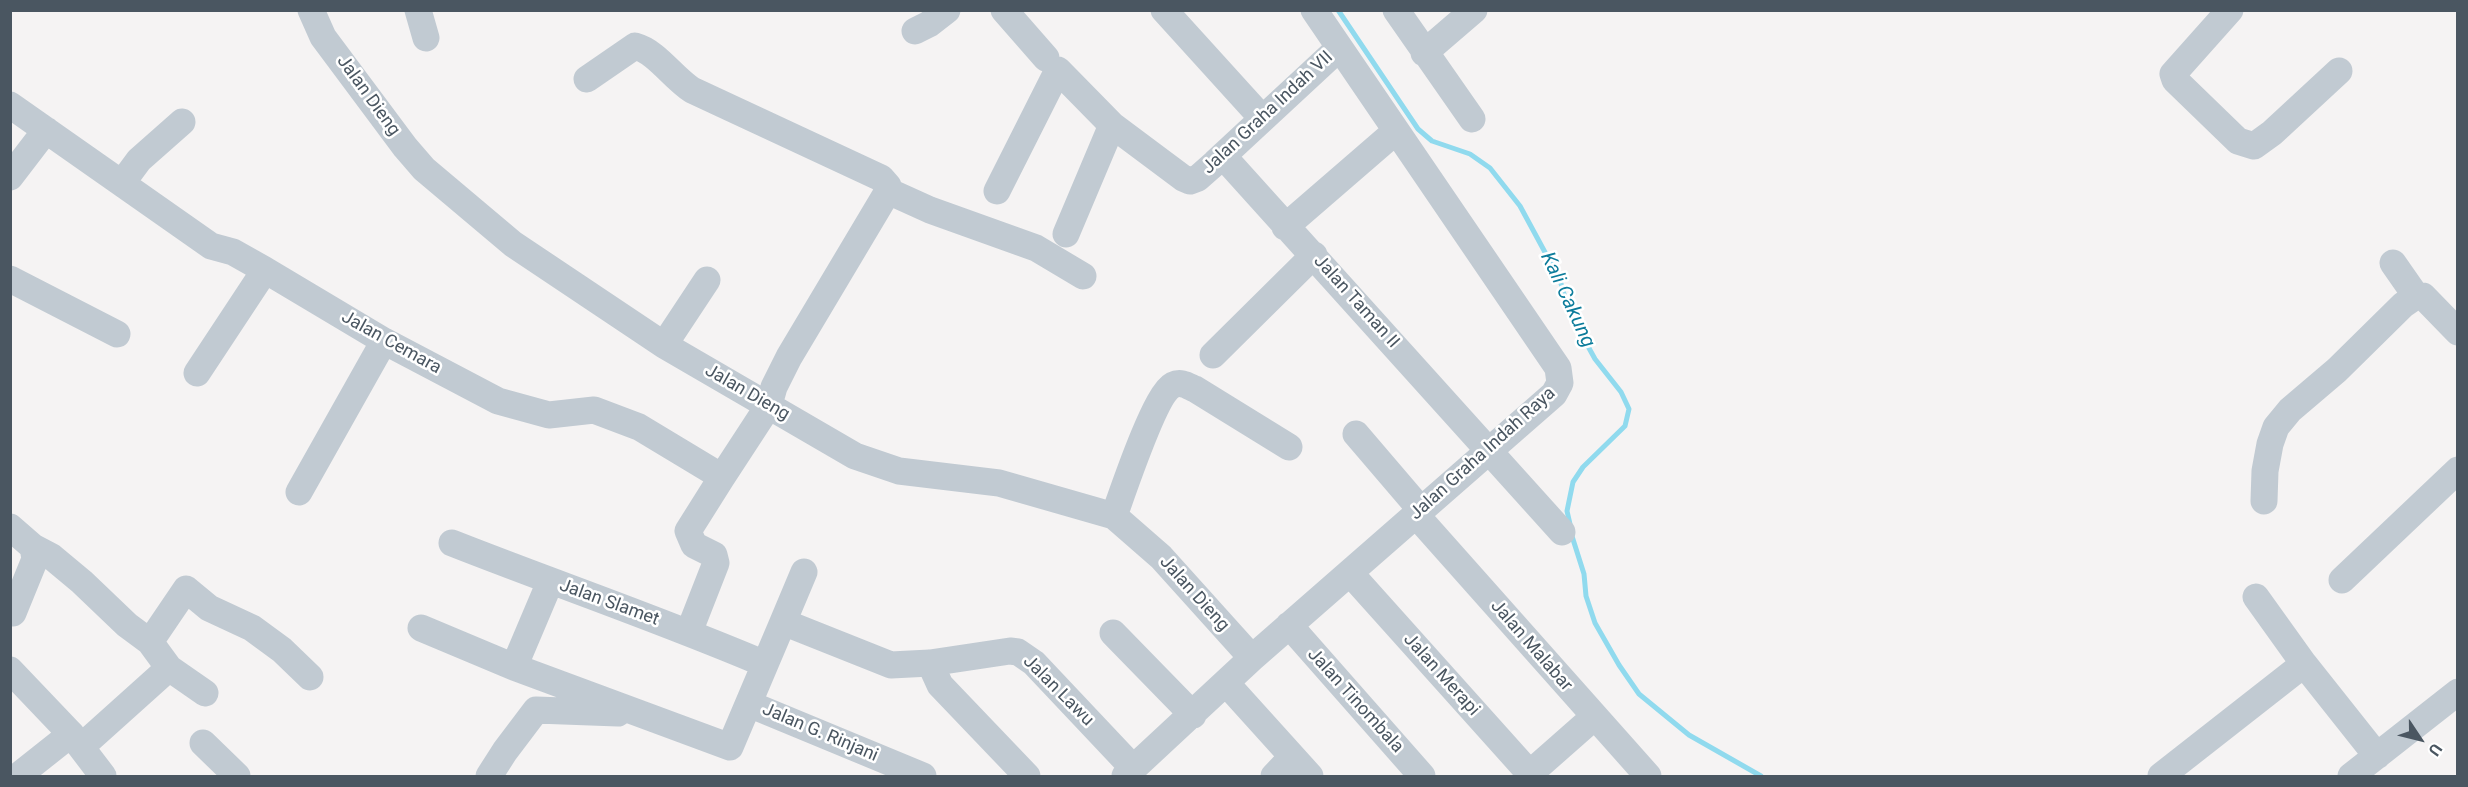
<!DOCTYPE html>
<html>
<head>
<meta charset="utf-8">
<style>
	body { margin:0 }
	#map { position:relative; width:2468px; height:787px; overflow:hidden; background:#f5f3f3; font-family:Roboto,sans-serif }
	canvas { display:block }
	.frame { position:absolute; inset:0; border:12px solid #4a5661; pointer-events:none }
	.north { position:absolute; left:2390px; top:709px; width:60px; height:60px; -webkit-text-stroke:4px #fff; paint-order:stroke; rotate:125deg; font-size:16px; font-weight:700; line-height:24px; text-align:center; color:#4a5661 }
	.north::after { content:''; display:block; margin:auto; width:21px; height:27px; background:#4a5661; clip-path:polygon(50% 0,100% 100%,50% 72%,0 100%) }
</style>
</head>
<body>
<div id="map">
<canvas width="2468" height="787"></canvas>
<div class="frame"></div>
<div class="north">U</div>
</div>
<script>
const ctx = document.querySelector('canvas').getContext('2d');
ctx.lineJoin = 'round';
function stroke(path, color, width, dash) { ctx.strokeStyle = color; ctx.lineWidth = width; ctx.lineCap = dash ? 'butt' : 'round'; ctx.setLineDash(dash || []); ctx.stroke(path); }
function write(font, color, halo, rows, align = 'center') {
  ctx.font = font + ' Roboto,sans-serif'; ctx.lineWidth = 5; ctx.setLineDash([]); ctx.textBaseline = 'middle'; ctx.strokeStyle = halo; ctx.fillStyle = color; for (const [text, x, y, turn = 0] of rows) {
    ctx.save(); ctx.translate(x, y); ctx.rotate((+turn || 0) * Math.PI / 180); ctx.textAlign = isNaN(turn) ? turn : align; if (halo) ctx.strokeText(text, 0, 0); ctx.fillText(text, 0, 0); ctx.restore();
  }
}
stroke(new Path2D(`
	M1338,10L1418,129L1432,141L1470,154L1490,168L1520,206L1560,280L1569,312L1595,359L1621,392L1629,409L1625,426L1583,467L1573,482L1567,511L1570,524
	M1571,533L1584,574L1586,596L1595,623L1619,665L1639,694L1689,735L1761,776`), '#90daee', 5);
stroke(new Path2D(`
	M311,10L323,37L405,147L424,169L513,244L664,345L855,456L899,471L999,483L1114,516L1161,557L1252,658
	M418,10L426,38
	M1004,10L1046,58
	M1164,10L1262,118
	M1396,10L1472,119
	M2230,10L2173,74L2175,80L2238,141L2254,146L2272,133L2339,71
	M915,31L929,24L947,10
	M1424,53L1474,10
	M10,105L211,246L233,252L265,270L384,341L498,401L549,415L594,410L639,427L722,477L769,405L774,387L789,357L888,191V186L881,178L692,90C672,77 657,52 635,46L587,79
	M1223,156L1562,532
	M10,177L46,130
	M122,183L139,160L182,122
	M888,191L930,210L1036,248L1083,276
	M997,191L1058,70L1112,125L1183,178L1190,181L1198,178L1215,163L1339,48
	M1285,227L1396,131
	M1066,234L1112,125
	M2393,263L2416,296
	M10,279L117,334
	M664,345L707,280
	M1213,355L1314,255
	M197,373L265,270
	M1356,434L1421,510
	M299,492L384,341
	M2264,501L2265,471L2270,444L2276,427L2290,410L2337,370L2403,305L2416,296H2423L2458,332
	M1416,515L1648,776
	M1114,516C1122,494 1155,394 1173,385C1181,381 1188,386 1195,389L1289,447
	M10,527L33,547L35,559L13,613
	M452,543C556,584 662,620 765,664
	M33,547L52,557L82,582L127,625L150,642L169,668
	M1350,573L1532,776
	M2342,580L2458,470
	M2256,597L2304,664
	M783,622L804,572
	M1289,625L1422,776
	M421,628L514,667L730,747L783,622L891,665L930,663L1010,651L1018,652L1034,663L1134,769
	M689,632L716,563L714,555L694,545L688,531L722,477
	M1113,633L1193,715
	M150,642L186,589L209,608L252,628L282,650L310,677
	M930,663L940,685L1027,776
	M514,667L550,582
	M10,670L71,734L103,776
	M1226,683L1310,776
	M749,704L923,776
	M203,743L237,776
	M81,747L169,668L205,693
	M18,776L71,734
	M489,776L505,751L536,710L618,713
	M1125,776L1252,658L1554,394L1560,383L1558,368L1314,10
	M1274,776L1292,757
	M1527,776L1594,717
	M2161,776L2304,664L2377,756
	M2351,776L2458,692`), '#c1cad2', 27);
write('18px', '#4a5661', '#fff', [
	["Jalan Dieng",368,96,54],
	["Jalan Graha Indah VII",1268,113,-43],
	["Jalan Taman II",1356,302,48],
	["Jalan Cemara",391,343,29],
	["Jalan Dieng",747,393,30],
	["Jalan Graha Indah Raya",1483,454,-42],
	["Jalan Dieng",1194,594,48],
	["Jalan Slamet",609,603,20],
	["Jalan Malabar",1531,646,49],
	["Jalan Merapi",1441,675,48],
	["Jalan Lawu",1058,691,45],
	["Jalan Tinombala",1355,701,48],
	["Jalan G. Rinjani",820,733,23]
]);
write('italic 20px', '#0c7c9b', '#fff', [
	["Kali Cakung",1567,300,65]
]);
</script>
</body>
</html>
